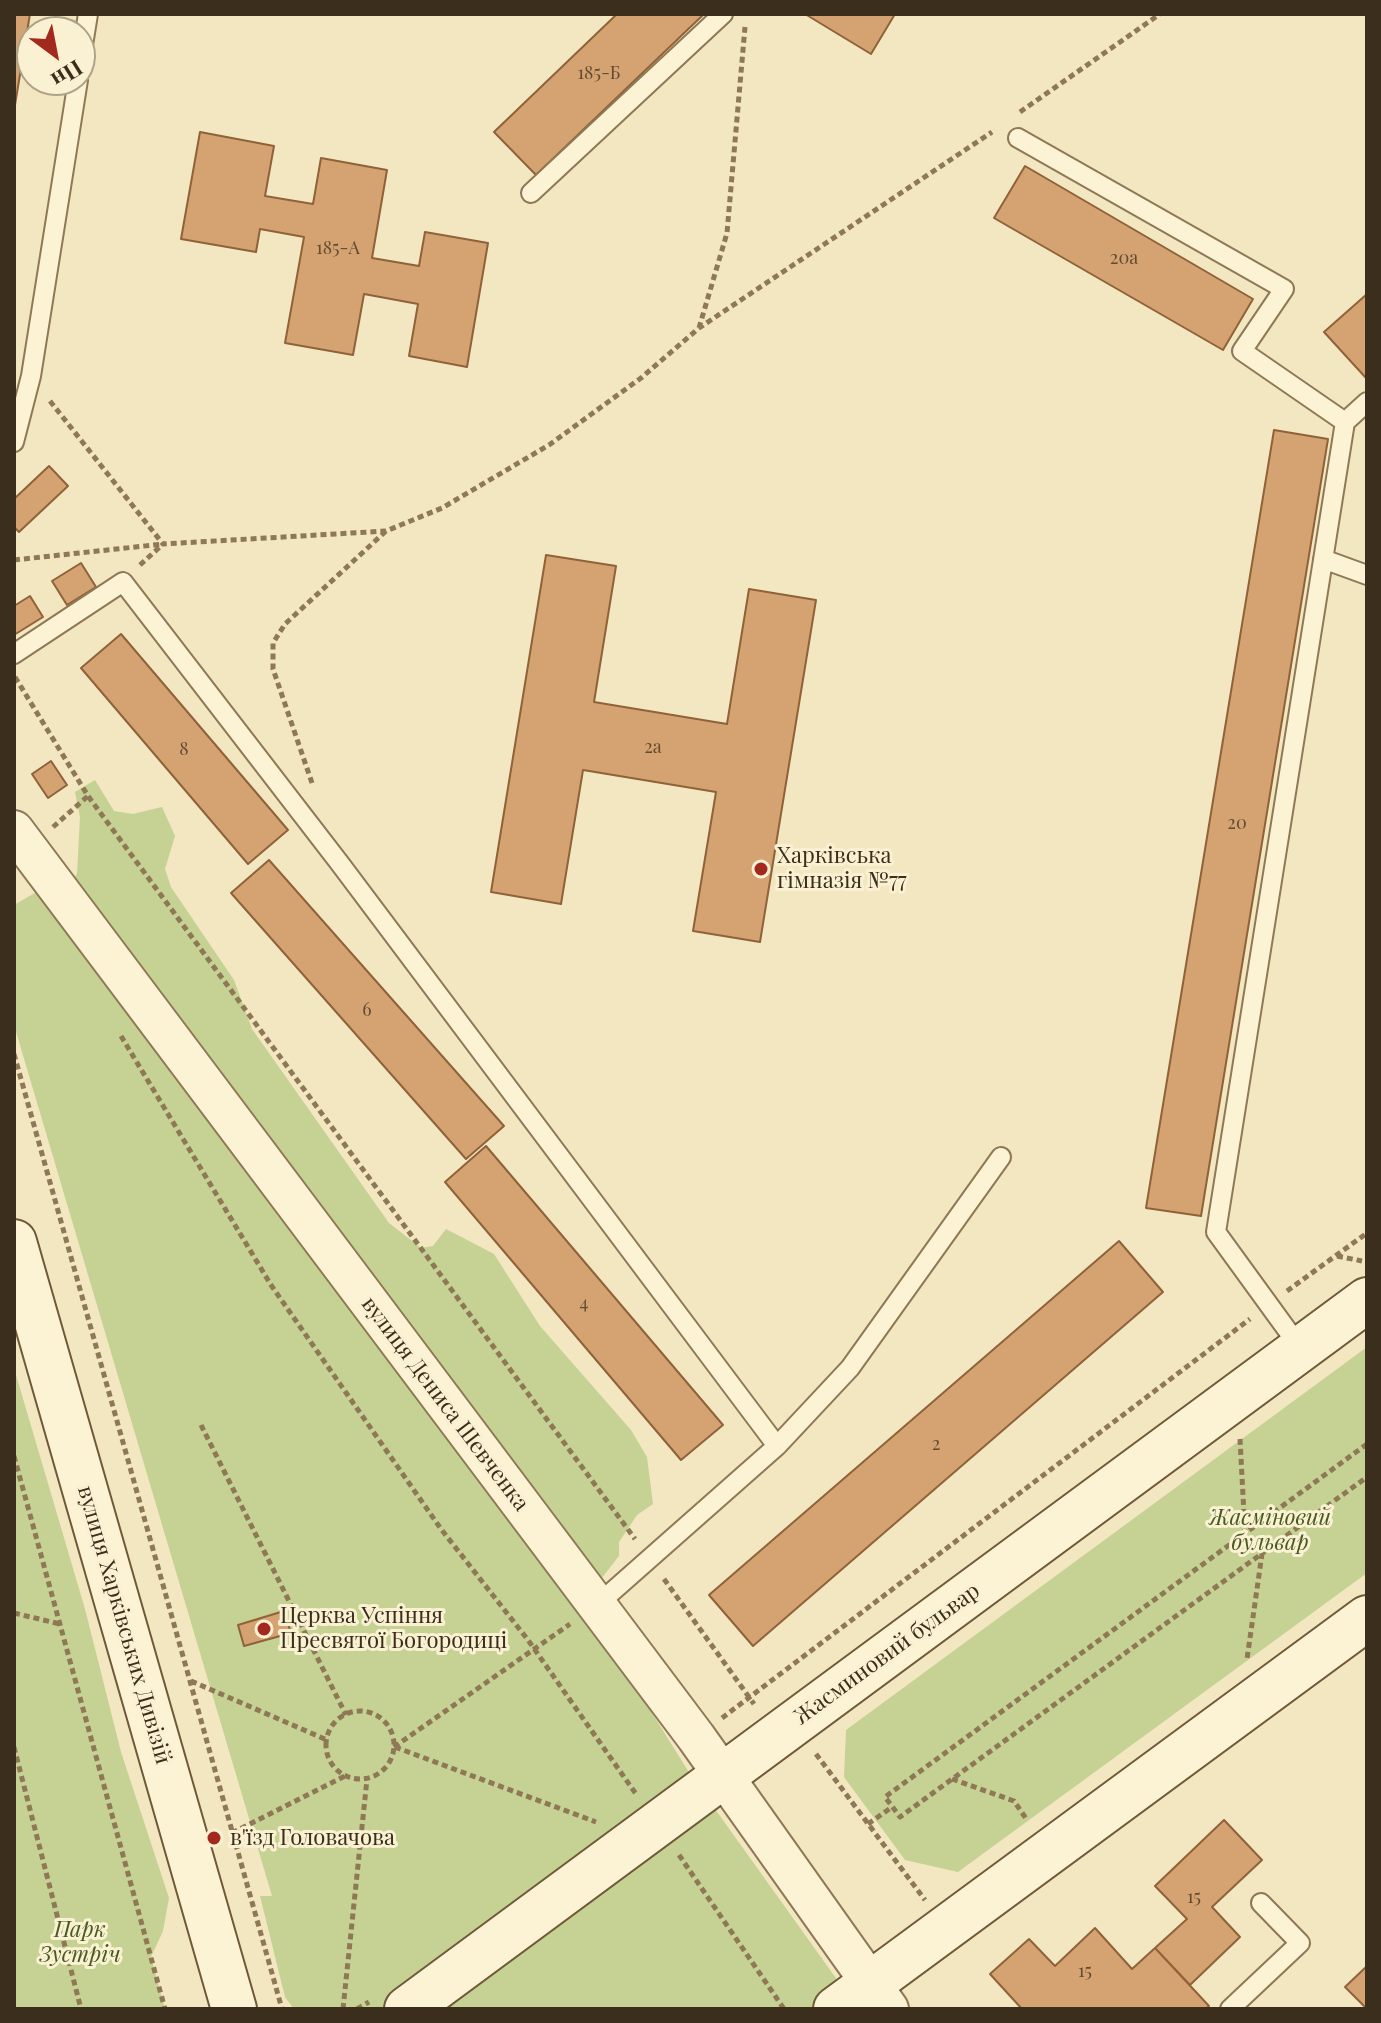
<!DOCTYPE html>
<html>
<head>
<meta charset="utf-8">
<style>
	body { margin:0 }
	#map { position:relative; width:1381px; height:2023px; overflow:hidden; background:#f2e7c0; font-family:"Playfair Display",serif }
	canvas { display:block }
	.frame { position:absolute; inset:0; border:16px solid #3c2e1c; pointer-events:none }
	.north { position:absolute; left:16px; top:16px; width:80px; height:80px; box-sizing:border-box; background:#f9f1d1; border:2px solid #ada389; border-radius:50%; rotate:148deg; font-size:22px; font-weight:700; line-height:32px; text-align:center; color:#3c2e1c }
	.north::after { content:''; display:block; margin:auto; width:28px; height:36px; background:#a3291f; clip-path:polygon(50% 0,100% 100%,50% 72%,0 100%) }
</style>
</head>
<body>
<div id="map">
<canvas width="1381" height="2023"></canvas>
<div class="frame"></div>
<div class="north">Пн</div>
</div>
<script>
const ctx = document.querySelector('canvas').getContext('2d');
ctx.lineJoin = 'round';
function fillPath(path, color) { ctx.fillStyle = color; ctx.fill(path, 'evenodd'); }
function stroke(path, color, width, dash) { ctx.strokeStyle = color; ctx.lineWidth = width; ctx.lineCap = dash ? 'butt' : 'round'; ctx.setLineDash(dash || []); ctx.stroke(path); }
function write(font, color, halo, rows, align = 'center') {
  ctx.font = font + ' "Playfair Display",serif'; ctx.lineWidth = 6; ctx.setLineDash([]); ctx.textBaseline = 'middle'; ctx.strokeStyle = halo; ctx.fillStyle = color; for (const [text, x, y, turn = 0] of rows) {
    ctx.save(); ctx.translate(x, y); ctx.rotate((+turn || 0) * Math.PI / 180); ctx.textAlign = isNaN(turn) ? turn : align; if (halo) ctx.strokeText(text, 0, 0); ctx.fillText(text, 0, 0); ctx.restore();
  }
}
fillPath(new Path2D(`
	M95,780L114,811L133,814L162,807L175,836L165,869L171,887L234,980L252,1029L389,1223L421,1248L433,1246L446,1229L494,1254L540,1326L631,1430L647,1457L653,1504L637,1515L619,1542V1556L583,1602L690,1774L858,2009H294L285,1997L260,1896H272L14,1025V905L45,887L55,900L77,874L80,817L75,792Z
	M1367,1347V1573L958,1872L905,1860L844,1777L846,1730Z
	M14,1368L85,1609L121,1752L169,1898L163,1931L151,1957L165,2009H14Z`), '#c5d293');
const building = new Path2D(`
	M14,14H30L14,111Z
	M617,14H704L536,175L494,132Z
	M805,14H895L871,54Z
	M200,132L274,146L265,196L313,204L321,158L387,170L372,258L419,266L425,232L488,243L467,367L409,356L418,304L364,294L353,355L285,343L304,237L260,229L256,252L181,239Z
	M1025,166L1253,299L1223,350L994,218Z
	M1367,294V377L1366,378L1324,332Z
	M1274,430L1328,439L1201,1216L1146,1208Z
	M49,466L68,486L19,532L14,527V499Z
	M546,555L616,566L594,702L727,724L749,589L816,600L760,942L693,931L716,792L583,770L561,904L491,892Z
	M81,563L96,587L67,605L52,581Z
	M30,596L43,617L14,635V606Z
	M121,634L288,830L248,864L81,668Z
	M51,761L67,785L48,798L32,774Z
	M269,860L504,1126L466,1159L231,893Z
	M486,1146L723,1425L681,1460L445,1182Z
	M1119,1241L1163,1292L753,1646L709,1595Z
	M284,1611L291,1633L244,1646L238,1625Z
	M1224,1820L1262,1860L1212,1907L1240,1937L1190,1985L1155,1948L1187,1919L1155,1886Z
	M1095,1928L1132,1969L1155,1948L1209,2006L1206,2009H1022L990,1974L1029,1939L1055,1966Z
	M1367,1966V2009L1345,1987Z`);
fillPath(building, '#d5a372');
stroke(building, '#8f6239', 2);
const lane = new Path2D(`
	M80,64L88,14
	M1018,138L1284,289L1242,351L1345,422L1216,1232L1301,1349
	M531,193L723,14
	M1345,422L1367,402
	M14,442L31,376L78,80
	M1323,559L1367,575
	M14,654L123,582L341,865L777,1446
	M597,1605L777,1446L850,1368L1001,1157
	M1230,2009L1300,1943L1261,1903`);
const street = new Path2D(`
	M14,830L696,1737L889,2009`);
const secondary = new Path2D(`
	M14,1242L234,2009
	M407,2009L1367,1300
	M836,2009L1367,1618`);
stroke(lane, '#8e7856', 22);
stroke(street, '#8e7856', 42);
stroke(secondary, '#6f5939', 48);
stroke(new Path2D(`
	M1020,112L1160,14
	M699,328L727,233L745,27
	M50,401L163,544L386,531L442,508L549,445L641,378L699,328L992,132
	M14,560L163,544
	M140,565L162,545
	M15,677L88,796L635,1539
	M312,783L273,669V643L285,624L386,531
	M53,827L88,796
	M121,1036L271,1285L441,1529L528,1640L636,1794
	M14,1054L282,2009
	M1337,1256L1362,1261
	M1287,1291L1367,1233
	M201,1425L346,1715
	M1240,1439L1245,1533L1262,1554L1247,1659
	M1367,1444L885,1797L900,1817L1367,1477
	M14,1456L165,2009
	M664,1579L754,1704
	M14,1613L60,1624
	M191,1681L327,1740
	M326 1745a34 34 0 1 1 68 0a34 34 0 1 1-68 0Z
	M722,1718L1250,1319
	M14,1747L81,2009
	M394,1747L570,1624
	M395,1747L596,1822
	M816,1754L925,1900
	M952,1779L1014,1801L1027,1820
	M868,1824L892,1807
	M232,1833L345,1776
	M679,1855L784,2009
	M343,2009L367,1779
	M357,2009L369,2002`), '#8e7856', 5, [6, 4]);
stroke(lane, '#fcf3d4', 18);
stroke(street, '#fcf3d4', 38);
stroke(secondary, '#fcf3d4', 44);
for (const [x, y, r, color] of [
	[761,869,8,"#a3291f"],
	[264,1629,8,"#a3291f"],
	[214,1838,8,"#a3291f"]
]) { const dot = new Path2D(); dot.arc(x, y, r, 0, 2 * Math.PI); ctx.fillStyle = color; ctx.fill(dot); stroke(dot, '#f9f1d1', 3); }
write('18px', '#624b32', null, [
	["185-Б",599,73],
	["185-А",338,248],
	["20а",1124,258],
	["2а",653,747],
	["8",184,749],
	["20",1237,823],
	["6",367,1010],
	["4",584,1303],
	["2",936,1444],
	["15",1194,1897],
	["15",1085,1971]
]);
write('22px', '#3c2e1c', '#f9f1d1', [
	["Харківська",777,856],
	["гімназія №77",777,881],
	["Церква Успіння",280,1616],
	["Пресвятої Богородиці",280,1641],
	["в'їзд Головачова",230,1838]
], 'left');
write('22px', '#3c2e1c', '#f9f1d1', [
	["вулиця Дениса Шевченка",445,1404,53],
	["вулиця Харківських Дивізій",124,1625,74],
	["Жасминовий бульвар",887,1654,-36]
]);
write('italic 22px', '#475a20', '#f9f1d1', [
	["Жасміновий",1270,1518],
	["бульвар",1270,1543],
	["Парк",80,1930],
	["Зустріч",80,1955]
]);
</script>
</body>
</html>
